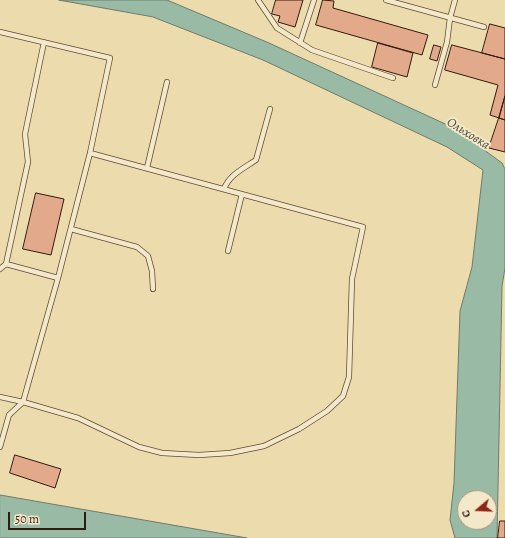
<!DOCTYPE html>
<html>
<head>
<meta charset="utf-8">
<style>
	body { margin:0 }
	#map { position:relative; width:505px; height:538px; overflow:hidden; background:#ecdbac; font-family:Alegreya,serif }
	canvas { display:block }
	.north { position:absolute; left:457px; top:490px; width:40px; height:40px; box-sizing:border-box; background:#f3e8c9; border:1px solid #a5967e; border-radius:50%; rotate:251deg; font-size:11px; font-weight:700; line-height:16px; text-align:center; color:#311a0e }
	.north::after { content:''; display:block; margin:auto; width:14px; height:18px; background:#8f2418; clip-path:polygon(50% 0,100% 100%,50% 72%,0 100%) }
	.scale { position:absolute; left:8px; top:512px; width:78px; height:18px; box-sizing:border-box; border:2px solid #311a0e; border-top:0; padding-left:5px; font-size:12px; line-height:14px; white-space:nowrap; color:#311a0e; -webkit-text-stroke:3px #f3e8c9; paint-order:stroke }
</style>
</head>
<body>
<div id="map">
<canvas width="505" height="538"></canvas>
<div class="north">С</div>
<div class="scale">50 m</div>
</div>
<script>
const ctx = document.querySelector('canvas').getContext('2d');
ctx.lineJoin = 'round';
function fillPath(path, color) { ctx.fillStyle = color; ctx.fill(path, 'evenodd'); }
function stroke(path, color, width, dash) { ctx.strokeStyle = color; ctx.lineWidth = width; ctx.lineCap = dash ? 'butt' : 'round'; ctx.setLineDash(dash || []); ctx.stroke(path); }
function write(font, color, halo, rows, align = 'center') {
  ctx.font = font + ' Alegreya,serif'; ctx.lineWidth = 4; ctx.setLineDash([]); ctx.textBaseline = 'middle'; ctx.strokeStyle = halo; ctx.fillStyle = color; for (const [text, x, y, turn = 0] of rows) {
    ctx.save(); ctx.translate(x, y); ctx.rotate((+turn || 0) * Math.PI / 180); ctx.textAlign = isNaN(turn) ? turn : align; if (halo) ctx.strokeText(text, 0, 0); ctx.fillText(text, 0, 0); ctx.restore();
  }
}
const water = new Path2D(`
	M59,0H167L269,43L454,128L502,163L505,169V268L502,286L497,538H455L450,520L454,483L460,311L472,267L483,170L447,147L263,60L153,17ZM465,498H489V522H465Z
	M0,495L247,538H0Z`);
fillPath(water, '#99bba6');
stroke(water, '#6f7b69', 1);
const building = new Path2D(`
	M276,0H303L295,27L278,22L280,16L272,14Z
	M323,0L334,1L333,8L428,35L422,55L316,25Z
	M490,24L505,28V59L482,53Z
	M378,43L413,53L407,77L372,67Z
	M434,45L441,47L437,61L430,59Z
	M452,45L505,59V96L499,118L490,115L498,85L445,70Z
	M505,96V120L499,118Z
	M499,118L505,120V152L489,148Z
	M36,193L64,199L51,255L23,249Z
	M15,455L61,469L55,488L10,473Z
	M500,521H505V538H498Z`);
fillPath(building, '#e3a98b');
stroke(building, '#311a0e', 1);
const lane = new Path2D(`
	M258,0L277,28L312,50L393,78
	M386,0L484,27
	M0,32L110,58L90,153L58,278L23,402L9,415L0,447
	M300,43L314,0
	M435,85L447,42L450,18L455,0
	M147,168L167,82
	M224,189C229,175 244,168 256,160L270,109
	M71,229L137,247L148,256L152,271L153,289
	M228,251L242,194
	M6,264L28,162L25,134L44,42
	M0,269L6,264L58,278
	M0,397L23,402L78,418L139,447L162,453L199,455L230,453L264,446L299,429L327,411L343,396L349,377L352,279L363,227L90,153`);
stroke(lane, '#604a36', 6);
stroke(lane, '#f3e8c9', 4.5);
write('italic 13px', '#504a3c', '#f3e8c9', [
	["Ольховка",468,134,32]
]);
</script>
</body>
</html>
